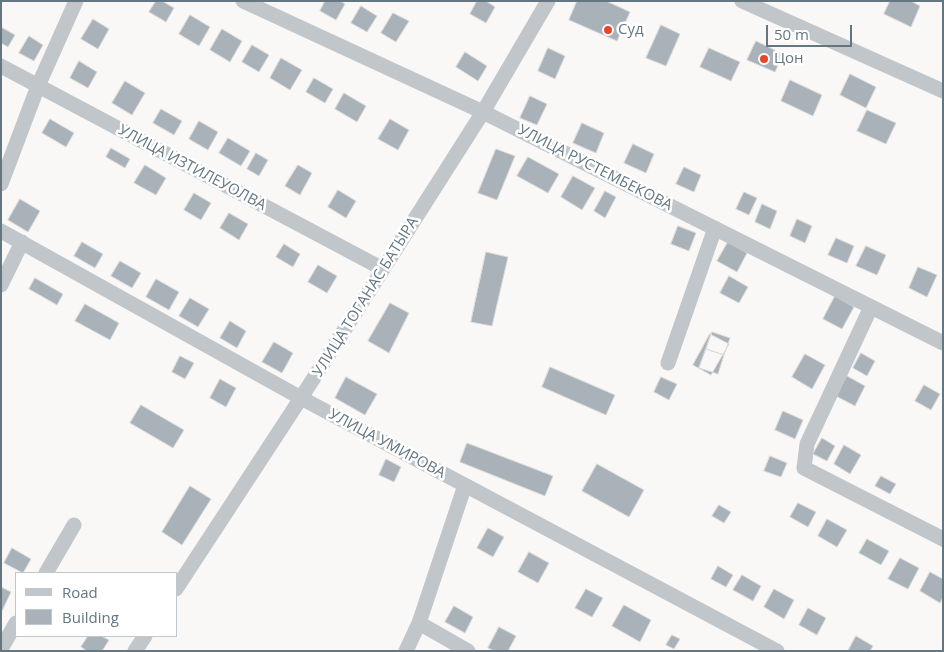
<!DOCTYPE html>
<html>
<head>
<meta charset="utf-8">
<style>
	body { margin:0 }
	#map { position:relative; width:944px; height:652px; overflow:hidden; background:#f9f8f6; font-family:"Open Sans",sans-serif }
	canvas { display:block }
	.frame { position:absolute; inset:0; border:2px solid #637682; pointer-events:none }
	.legend { position:absolute; left:15px; top:572px; width:162px; height:65px; box-sizing:border-box; background:#fff; border:1px solid #c1c8cd; margin:0; padding:6px 9px; list-style:none; font-size:15px; color:#637682 }
	.legend li { display:flex; align-items:center; gap:10px; height:25px }
	.legend b { width:25px; border:1px solid #c1c8cd }
	.scale { position:absolute; left:766px; top:25px; width:86px; height:22px; box-sizing:border-box; border:2px solid #637682; border-top:0; padding-left:6px; font-size:15px; line-height:18px; white-space:nowrap; color:#637682; -webkit-text-stroke:4px #fff; paint-order:stroke }
</style>
</head>
<body>
<div id="map">
<canvas width="944" height="652"></canvas>
<div class="frame"></div>
<ul class="legend">
<li><b style="height:6px;background:#c1c6ca"></b>Road</li>
<li><b style="height:14px;background:#a8b2b8"></b>Building</li>
</ul>
<div class="scale">50 m</div>
</div>
<script>
const ctx = document.querySelector('canvas').getContext('2d');
ctx.lineJoin = 'round';
function fillPath(path, color) { ctx.fillStyle = color; ctx.fill(path, 'evenodd'); }
function stroke(path, color, width, dash) { ctx.strokeStyle = color; ctx.lineWidth = width; ctx.lineCap = dash ? 'butt' : 'round'; ctx.setLineDash(dash || []); ctx.stroke(path); }
function write(font, color, halo, rows, align = 'center') {
  ctx.font = font + ' "Open Sans",sans-serif'; ctx.lineWidth = 5; ctx.setLineDash([]); ctx.textBaseline = 'middle'; ctx.strokeStyle = halo; ctx.fillStyle = color; for (const [text, x, y, turn = 0] of rows) {
    ctx.save(); ctx.translate(x, y); ctx.rotate((+turn || 0) * Math.PI / 180); ctx.textAlign = isNaN(turn) ? turn : align; if (halo) ctx.strokeText(text, 0, 0); ctx.fillText(text, 0, 0); ctx.restore();
  }
}
const building = new Path2D(`
	M156,1H162L174,8L166,22L149,12Z
	M325,1H340L345,4L336,20L320,11Z
	M477,1H486L495,7L486,23L470,14Z
	M577,1H606L630,12L617,41L569,20Z
	M890,1H911L920,6L911,27L884,14Z
	M361,6L377,16L367,32L351,23Z
	M393,13L409,21L396,42L381,33Z
	M190,15L210,27L199,46L179,34Z
	M93,19L109,29L98,49L81,39Z
	M661,25L680,34L666,66L646,58Z
	M1,27L15,35L8,47L1,43Z
	M222,29L242,41L230,62L210,50Z
	M29,36L43,45L34,61L19,53Z
	M756,41L783,54L775,72L747,60Z
	M252,45L269,55L259,72L242,62Z
	M548,48L565,56L555,79L538,71Z
	M709,48L740,62L731,81L700,67Z
	M465,52L487,66L478,81L456,67Z
	M281,58L302,70L290,90L270,78Z
	M79,61L97,72L88,88L70,78Z
	M850,74L876,87L866,108L840,95Z
	M314,78L333,89L325,103L306,92Z
	M790,80L822,95L813,116L781,101Z
	M125,81L145,93L132,115L112,103Z
	M344,93L366,106L357,122L335,109Z
	M530,96L547,104L537,125L520,118Z
	M161,109L182,121L174,135L153,123Z
	M867,110L896,123L886,144L857,131Z
	M50,119L74,133L66,147L42,133Z
	M390,119L409,130L398,150L378,139Z
	M199,121L218,132L208,150L189,139Z
	M582,123L604,133L596,153L573,143Z
	M228,138L250,151L241,166L219,153Z
	M633,144L654,154L646,173L624,163Z
	M111,148L130,159L125,168L106,157Z
	M496,149L515,156L497,200L478,193Z
	M256,153L268,160L259,176L247,169Z
	M528,157L559,174L548,193L517,176Z
	M145,165L166,178L156,195L134,183Z
	M298,165L312,173L300,195L285,186Z
	M684,167L701,175L694,192L676,184Z
	M573,176L595,188L582,210L561,197Z
	M338,190L356,201L346,218L328,207Z
	M605,191L616,197L605,218L594,211Z
	M744,192L757,198L749,215L736,209Z
	M194,193L211,203L201,220L184,210Z
	M20,199L40,211L28,232L8,220Z
	M762,204L777,211L770,229L755,222Z
	M229,213L248,224L239,240L220,228Z
	M797,219L812,226L805,243L790,236Z
	M678,226L696,233L689,251L671,244Z
	M836,238L854,246L847,263L828,255Z
	M82,242L103,254L95,268L74,256Z
	M728,242L747,253L737,272L717,261Z
	M284,244L300,254L293,267L276,257Z
	M866,246L886,255L877,275L856,266Z
	M486,252L508,257L492,326L471,322Z
	M120,261L141,273L132,288L111,276Z
	M318,265L337,276L327,293L308,282Z
	M918,267L937,275L927,297L909,288Z
	M729,276L748,287L739,303L720,293Z
	M35,278L63,294L57,305L29,289Z
	M156,279L179,292L169,310L146,297Z
	M835,296L854,307L842,329L823,319Z
	M190,298L209,309L198,327L179,316Z
	M390,303L409,313L389,353L368,341Z
	M85,304L119,323L110,340L75,321Z
	M230,321L246,331L237,348L220,338Z
	M712,332L730,338L724,355L706,349Z
	M710,334L729,344L711,375L693,365Z
	M274,342L293,353L282,373L262,362Z
	M706,349L724,355L718,374L699,368Z
	M861,353L875,361L867,376L853,368Z
	M805,354L825,365L812,389L792,377Z
	M180,356L194,363L185,379L172,372Z
	M550,367L615,395L606,415L542,387Z
	M847,376L865,386L855,406L836,396Z
	M346,377L377,394L365,415L335,398Z
	M661,377L677,384L669,400L654,392Z
	M220,379L236,388L226,407L210,398Z
	M924,385L940,394L931,410L915,401Z
	M141,405L184,430L173,448L130,423Z
	M783,411L803,420L795,439L775,430Z
	M822,438L835,446L827,461L813,454Z
	M467,443L553,476L545,496L460,462Z
	M844,445L861,455L850,474L834,464Z
	M770,456L787,463L781,477L764,471Z
	M386,459L401,467L394,482L379,475Z
	M597,464L644,490L629,517L582,491Z
	M881,476L896,484L890,494L875,486Z
	M190,486L211,499L182,545L162,532Z
	M798,503L816,512L808,527L790,517Z
	M719,505L731,512L724,523L712,516Z
	M827,519L847,530L837,547L818,536Z
	M488,528L504,537L493,557L477,548Z
	M867,539L889,551L881,565L859,553Z
	M12,548L31,559L23,573L4,563Z
	M529,552L549,563L538,583L518,572Z
	M900,558L919,568L908,589L888,579Z
	M718,566L733,575L726,587L711,579Z
	M930,572L943,579V597L940,603L920,591Z
	M742,575L761,586L753,601L733,590Z
	M1,587L11,592L2,611H1Z
	M586,589L603,598L592,617L575,608Z
	M774,589L794,600L784,619L764,607Z
	M624,605L651,620L640,642L612,626Z
	M454,606L473,617L465,633L445,622Z
	M808,608L826,618L817,635L799,625Z
	M499,627L516,636L508,651H494L488,648Z
	M672,635L680,639L674,649L666,645Z
	M88,636H101L109,640L102,651H87L81,647Z
	M856,636L873,646L870,651H848Z`);
fillPath(building, '#a8b2b8');
stroke(building, '#dadad8', 1);
stroke(new Path2D(`
	M243,1L483,112L943,343
	M742,1L943,91
	M1,66L383,269
	M1,184L38,86L76,1
	M1,231L301,398L777,651
	M1,285L22,242
	M871,307L807,444L804,468L943,539
	M668,363L715,228
	M46,573L74,525
	M176,589L301,398L483,112L548,1
	M419,623L468,651
	M1,649L16,623
	M135,651L145,636
	M406,651L419,623L465,485`), '#c1c6ca', 15);
for (const [x, y, r, color] of [
	[608,30,5,"#e74628"],
	[764,59,5,"#e74628"]
]) { const dot = new Path2D(); dot.arc(x, y, r, 0, 2 * Math.PI); ctx.fillStyle = color; ctx.fill(dot); stroke(dot, '#fff', 2); }
write('15px', '#637682', '#fff', [
	["Суд",618,30],
	["Цон",774,59]
], 'left');
write('15px', '#637682', '#fff', [
	["УЛИЦА ИЗТИЛЕУОЛВА",192,168,28],
	["УЛИЦА РУСТЕМБЕКОВА",595,168,27],
	["УЛИЦА ТОГАНАС БАТЫРА",366,297,-58],
	["УЛИЦА УМИРОВА",387,444,28]
]);
</script>
</body>
</html>
